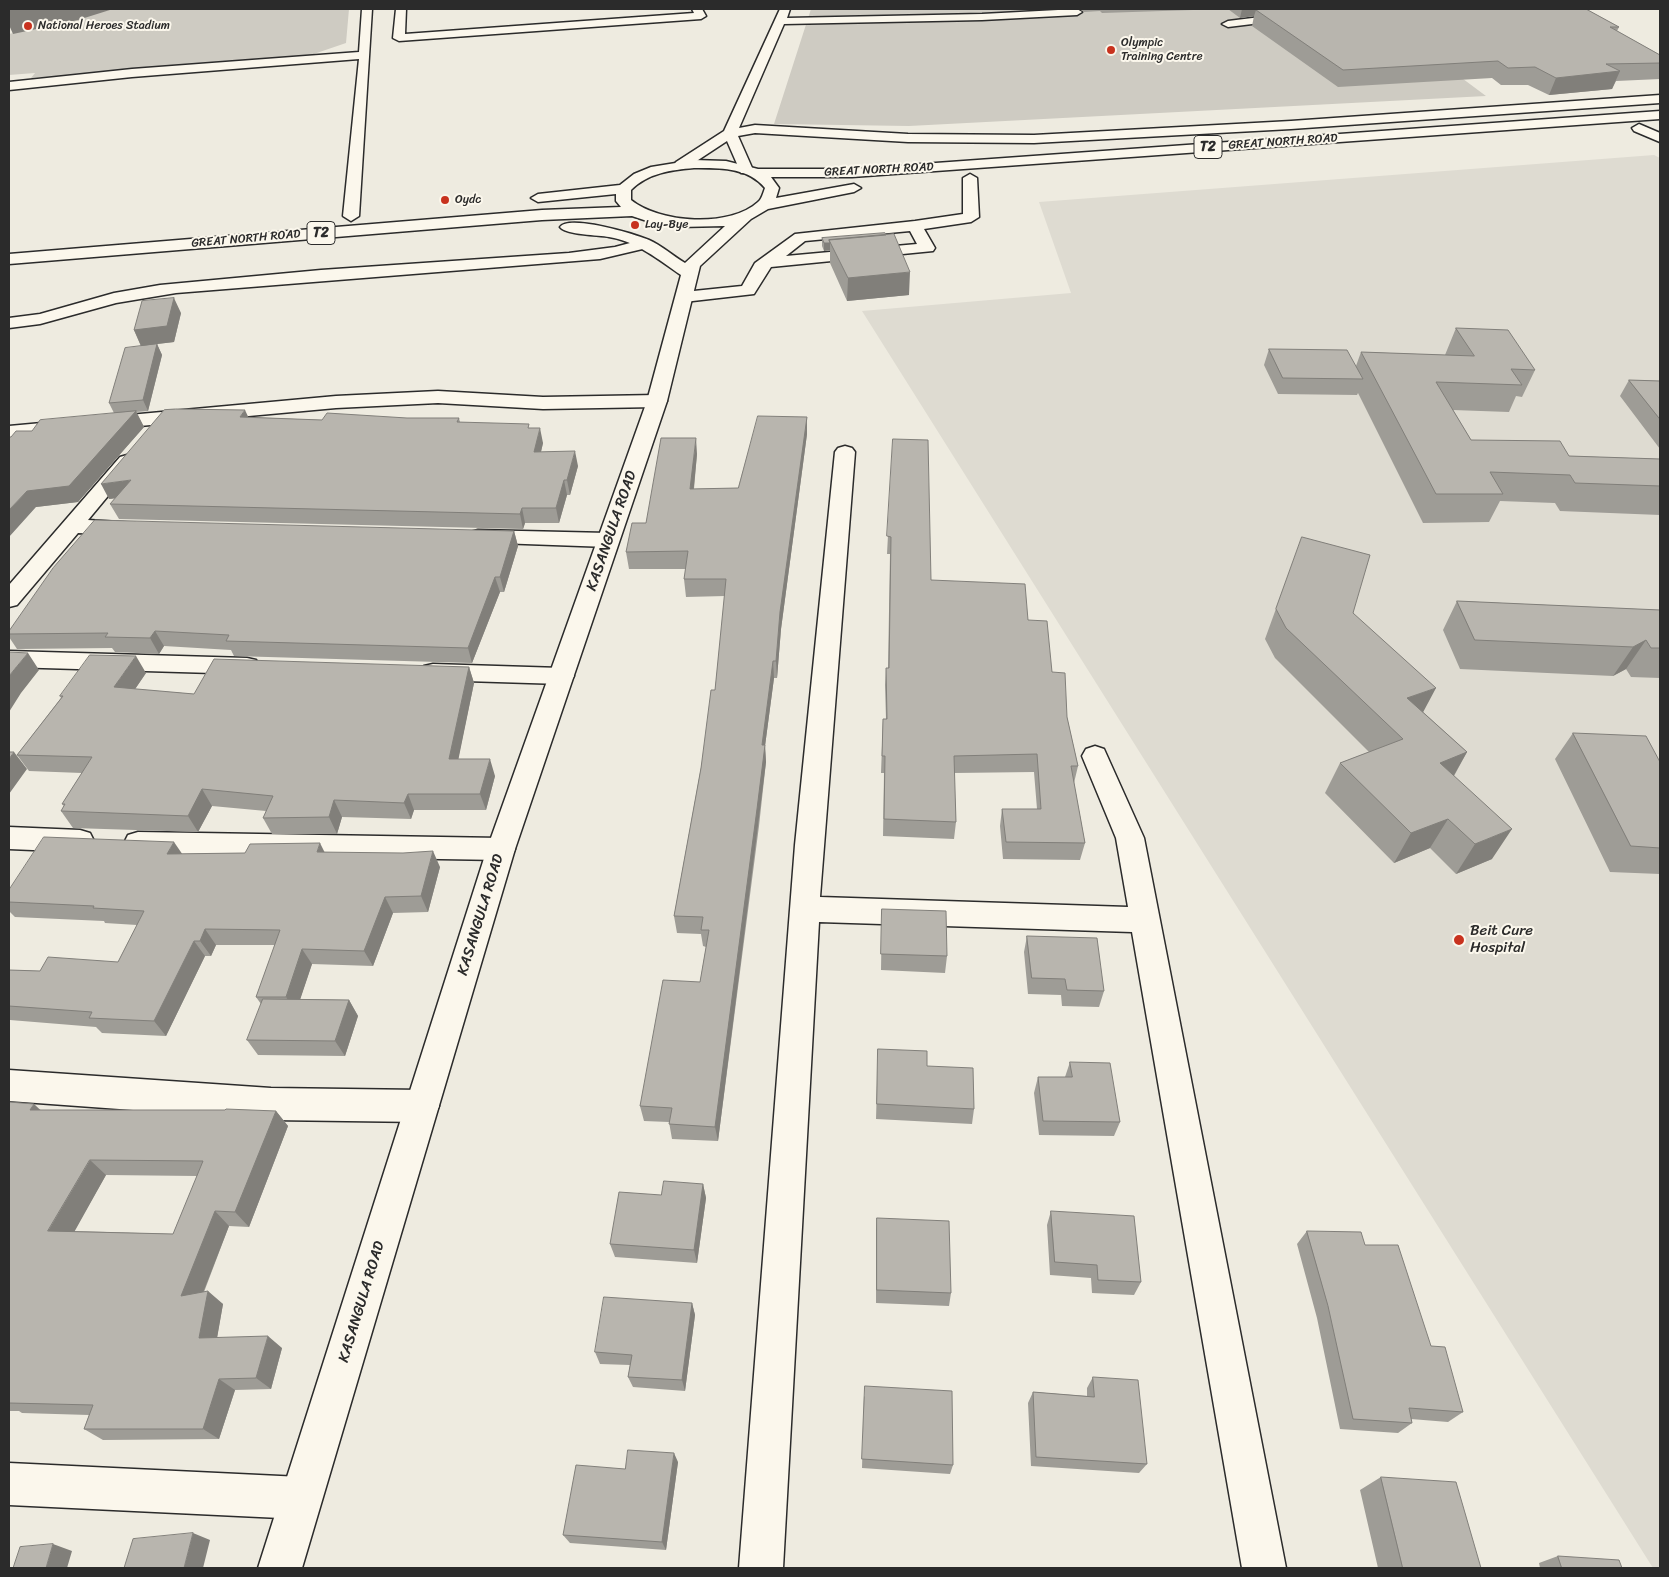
<!DOCTYPE html>
<html>
<head>
<meta charset="utf-8">
<style>
	body { margin:0 }
	#map { position:relative; width:1669px; height:1577px; overflow:hidden; background:#eeebe0; font-family:Sriracha,sans-serif }
	canvas { display:block }
	.frame { position:absolute; inset:0; border:10px solid #2b2b2b; pointer-events:none }
</style>
</head>
<body>
<div id="map">
<canvas width="1669" height="1577"></canvas>
<div class="frame"></div>
</div>
<script>
const ctx = document.querySelector('canvas').getContext('2d');
ctx.lineJoin = 'round';
function fillPath(path, color) { ctx.fillStyle = color; ctx.fill(path, 'evenodd'); }
function stroke(path, color, width, dash) { ctx.strokeStyle = color; ctx.lineWidth = width; ctx.lineCap = dash ? 'butt' : 'round'; ctx.setLineDash(dash || []); ctx.stroke(path); }
function write(font, color, halo, rows, align = 'center') {
  ctx.font = font + ' Sriracha,sans-serif'; ctx.lineWidth = 4; ctx.setLineDash([]); ctx.textBaseline = 'middle'; ctx.strokeStyle = halo; ctx.fillStyle = color; for (const [text, x, y, turn = 0] of rows) {
    ctx.save(); ctx.translate(x, y); ctx.rotate((+turn || 0) * Math.PI / 180); ctx.textAlign = isNaN(turn) ? turn : align; if (halo) ctx.strokeText(text, 0, 0); ctx.fillText(text, 0, 0); ctx.restore();
  }
}
fillPath(new Path2D(`
	M1654,155L1660,158V1568H1653L862,311L1071,293L1039,202Z`), '#dedbd1');
fillPath(new Path2D(`
	M113,9H349L346,43L302,58L31,78L35,73L9,75V34Z
	M811,9H1369L1486,96L909,126L774,124Z`), '#cecbc2');
const minor = new Path2D(`
	M362,9H372L359,216L351,221L343,216L359,59L132,77L9,90V82L132,69L359,52Z
	M396,9H406L405,34L694,13L692,9H702L706,16L701,19L399,41L393,38Z
	M780,9H790L787,18L982,14L1077,9L1082,12L1077,15L982,20L784,24L739,128L755,125L908,134L1034,135L1291,121L1660,95V103L1291,129L1034,143L908,142L755,133L738,136L753,170L751,173H741L727,141L686,168H676L674,165L676,162L724,131Z
	M1295,9H1305L1301,18L1228,27L1222,24L1228,21L1293,13Z
	M1639,124L1660,133V142L1634,131L1632,128Z
	M970,174L977,178L979,217L971,222L924,229L935,248L933,251L771,267L754,294L684,302L678,301L676,297L678,293L684,292L742,286L755,263L795,234L915,221L963,214V178ZM910,231L917,244L786,256L805,241Z
	M645,239L653,244L651,247L600,259L176,293L116,303L40,324L9,328V318L40,314L114,293L160,285L321,270L569,253L615,247Z
	M438,391L543,397L657,395L664,397L667,401L664,405L657,407L543,409L438,403L336,408L9,438V426L336,396Z
	M845,446L852,448L855,452L820,897L1128,907L1116,838L1082,756L1086,749L1095,746L1104,749L1144,838L1286,1568H1242L1132,932L819,922L783,1568H739L795,845L835,452L838,448Z
	M127,455L134,457L137,461L88,520L135,523L138,528L135,533L127,535L78,533L17,605L9,607V585L120,457Z
	M478,530L608,533L616,535L619,540L616,545L608,547L470,542L467,537L470,532Z
	M9,651L247,658L256,660L259,666L256,672L247,674L9,667Z
	M433,664L561,668L570,670L574,676L570,682L561,684L433,680L424,678L421,672L424,666Z
	M9,827L80,830L90,833L94,841L90,849L80,852L9,849Z
	M138,832L501,838L511,841L515,849L511,857L501,860L138,854L128,851L124,843L128,835Z
	M9,1070L271,1088L422,1090L434,1095L439,1106L434,1117L422,1122L271,1120L9,1101Z
	M9,1463L301,1477L316,1483L322,1498L316,1513L301,1519L9,1505Z`);
const major = new Path2D(`
	M1660,111V119L852,177H771L779,188L776,198L854,184L861,188L854,192L768,209L751,219L700,266L667,401L515,849L302,1568H258L487,849L647,401L681,275C659,260 636,241 609,237C599,235 566,235 560,227C569,214 635,234 649,240C661,245 673,256 685,263L725,226L679,227L650,222L632,216L542,220L9,264V254L542,210L621,207L616,201V194L538,202L531,198L538,194L620,185L634,174L651,167L694,160L726,161L758,169H852ZM694,168C719,168 748,167 765,188C763,193 762,199 758,202C730,228 659,223 631,200V190C648,173 671,170 694,168Z`);
stroke(minor, '#2b2b2b', 3);
stroke(major, '#2b2b2b', 3);
fillPath(minor, '#fbf7ec');
fillPath(major, '#fbf7ec');
fillPath(new Path2D(`
	M1079,9H1223L1102,13L1100,11L1084,12Z
	M1228,9H1586L1619,27L1617,31L1660,55V79L1616,81L1612,89L1549,95L1528,85H1501L1492,78L1338,87L1252,26L1254,16L1240,18Z
	M885,233L909,295L847,301L830,263V250L824,251L822,246V238Z
	M181,313L174,342L157,344L162,355L148,411L136,412L144,427L78,502L36,507L32,431L114,413L109,403L141,346L134,330Z
	M1456,328L1535,370L1522,397L1516,396L1509,412L1453,410L1471,440L1569,456L1660,459V515L1560,511L1555,503L1500,501L1489,522L1423,523L1358,393L1357,395L1278,394L1264,365L1269,349L1356,366L1361,352L1445,355Z
	M1629,380L1660,381V449L1620,396Z
	M248,417L322,420L459,418L460,422L530,428L543,443L541,452L578,466L570,495H567L559,523H525L523,529L119,519L110,504L115,498L109,499Z
	M807,417V434L781,629L777,678H774L765,746L766,762L759,826L718,1141L672,1139L669,1122L644,1121L640,1106L700,982L706,947L703,946L701,934L677,933L674,916L715,690L725,596L686,597L684,579L686,569H629L626,552L646,523L697,454L694,489L738,488Z
	M893,439L931,580L1028,620L1052,672L1067,717L1078,766L1074,783L1085,843L1080,860L1003,859L1000,826L1002,809H1037L1034,772L954,773L956,822L954,839L883,836L884,773H881L883,719H886L885,685L886,668H888L890,554H887Z
	M514,531L518,546L504,592H500L472,663L234,656L231,650L164,646L159,654L115,652L112,648L17,649L9,637V631Z
	M1302,537L1353,613L1423,712L1467,752L1454,776L1492,859L1456,874L1430,848L1394,863L1325,793L1340,763L1369,752L1275,658L1265,639Z
	M1457,601L1660,610V678L1631,677L1626,669L1613,676L1460,669L1443,630Z
	M469,667L474,683L458,759L495,776L486,810H414L411,819L342,817L337,834H272L263,818L266,811L212,806L198,832L73,828L61,811L64,806L62,804L82,773L29,771L17,755L61,698L60,696L146,673L135,689L194,694Z
	M1573,733L1660,762V874L1610,872L1555,759Z
	M325,852L440,867L428,912L393,913L373,966L312,964L300,999L349,1000L358,1016L345,1056L258,1055L247,1040L261,1004L256,997L275,945H216L211,956H205L166,1036L102,1033L96,1027L10,1020L9,1022V970L40,971L118,962L137,925L105,923L104,921L15,917L9,911V890L182,854Z
	M882,909L947,956L945,973L881,970Z
	M1027,936L1104,991L1099,1007L1062,1006L1061,995L1028,994L1024,952Z
	M878,1049L927,1066L974,1109L972,1124L876,1119Z
	M1070,1062L1120,1122L1114,1136L1039,1135L1034,1093L1038,1077H1065Z
	M9,1102L41,1110L276,1111L288,1126L249,1227L229,1226L204,1292L223,1304L217,1337L282,1348L271,1389L235,1390L219,1439L103,1440L84,1429L89,1415L22,1413L19,1411H9ZM106,1175L197,1176L173,1234L74,1231Z
	M703,1184L706,1198L697,1263L615,1257L610,1244L661,1195Z
	M1051,1211L1141,1282L1134,1295L1092,1293L1091,1278L1050,1275L1047,1225Z
	M877,1218L951,1293L949,1306L876,1303V1231Z
	M1307,1231L1365,1245L1431,1346L1463,1412L1448,1422L1411,1419L1412,1423L1398,1433L1340,1429L1317,1318L1297,1244Z
	M692,1303L695,1315L685,1391L633,1387L628,1377L630,1365L600,1364L595,1352Z
	M1093,1377L1147,1464L1139,1473L1031,1466L1028,1403L1033,1392L1087,1396V1388Z
	M864,1396L953,1465L950,1474L862,1468Z
	M678,1462L666,1550L570,1543L563,1535L625,1469Z
	M1381,1477L1481,1568H1378L1360,1490Z
	M1558,1556L1622,1568H1540L1539,1563Z`), '#9e9c96');
fillPath(new Path2D(`
	M9,9H113L78,20L13,34L9,25Z
	M1242,9H1294L1256,10L1254,16L1240,18Z
	M1620,71L1612,89L1549,95L1556,78Z
	M824,243H830V250L824,251Z
	M910,272L909,295L847,301L848,278Z
	M174,298L181,313L174,342L157,344L162,355L148,411L143,400L141,346L134,330Z
	M245,410L252,425L240,417Z
	M136,411L144,427L78,502L36,507L9,537V510L27,491Z
	M807,417V434L781,629L777,678L776,661L780,612Z
	M540,428L543,443L537,468L534,452Z
	M696,438L697,454L692,506L690,489Z
	M575,451L578,466L570,495L567,480Z
	M131,480L139,496L109,499L101,484Z
	M564,480L567,495L559,523L556,508Z
	M522,508L525,523L523,529L520,514Z
	M514,531L518,546L504,592L500,577Z
	M495,577L500,592L472,663L468,648Z
	M155,631L164,646L159,654L150,638Z
	M1646,640L1626,669L1613,676L1633,647Z
	M28,653L39,670L21,693L9,712V676Z
	M136,656L146,673L125,704L114,687Z
	M773,661L774,678L765,746L766,762L718,1141L715,1127L762,745Z
	M469,667L474,683L455,776L449,759Z
	M1436,688L1420,718L1407,698Z
	M14,752L27,769L9,794V759Z
	M1467,752L1450,782L1440,763Z
	M490,759L495,776L486,810L480,794Z
	M202,789L212,806L198,832L188,816Z
	M408,794L414,810L411,819L404,803Z
	M334,800L342,817L337,834L329,817Z
	M1448,819L1430,848L1394,863L1411,833Z
	M1512,829L1492,859L1456,874L1475,844Z
	M174,842L185,858L167,854Z
	M320,843L328,859L317,852Z
	M433,851L440,867L428,912L421,896Z
	M385,897L393,913L373,966L364,951Z
	M205,929L216,945L211,956L200,941Z
	M194,941L205,956L166,1036L154,1021Z
	M302,949L312,964L296,1012L286,997Z
	M349,1000L358,1016L345,1056L335,1041Z
	M34,1104L51,1120L30,1110Z
	M276,1111L288,1126L249,1227L235,1212Z
	M90,1160L106,1175L67,1245L48,1231Z
	M703,1184L706,1198L697,1263L694,1250Z
	M215,1211L229,1226L197,1308L181,1296Z
	M208,1291L223,1304L215,1350L199,1338Z
	M692,1303L695,1315L685,1391L682,1380Z
	M268,1336L282,1348L271,1389L256,1378Z
	M219,1379L235,1390L219,1439L203,1429Z
	M674,1453L678,1462L666,1550L662,1542Z
	M193,1533L210,1540L203,1568H184Z
	M53,1544L72,1551L67,1568H46Z`), '#817f7a');
const building = new Path2D(`
	M1266,9H1586L1619,27H1610L1660,55V63L1606,64L1620,71L1556,78L1535,67L1508,68L1498,61L1343,70L1256,10Z
	M885,233L886,235L829,240L830,243H824L822,238Z
	M894,234L910,272L848,278L829,240Z
	M174,298L167,326L134,330L142,301Z
	M1456,328L1508,330L1535,370L1511,369L1522,385L1436,382L1471,440L1560,441L1569,456L1660,459V486L1575,483L1570,475L1490,472L1503,494H1436L1361,352L1474,356Z
	M157,344L143,400L109,403L125,348Z
	M1269,349L1347,350L1363,379L1283,378Z
	M1629,380L1660,381V419Z
	M176,409L245,410L240,417L322,420L327,413L407,418H459L457,422L529,424L528,428H540L534,452L575,451L567,480H564L556,508H522L520,514L110,504L131,480L101,484L164,410Z
	M136,411L69,486L27,491L9,510V437H11L16,431H32L40,420Z
	M758,416L807,417L780,612L776,661H773L762,745H765L757,809L715,1127L669,1124L672,1108L640,1106L663,980L700,982L709,930H701L703,917L674,916L701,768L711,690H715L726,579H684L688,551L626,552L632,523H646L661,438H696L690,489L738,488Z
	M893,439L928,440L931,580L1025,584L1028,620L1047,621L1052,672L1065,673L1067,717L1078,766H1071L1085,843L1006,842L1002,809H1041L1037,754L954,756L956,822L884,819L885,756H882L883,719H887L886,668H889L891,537L887,536Z
	M95,520L514,531L500,577H495L468,648L226,641L229,635L155,631L150,638L105,637L108,633L9,634V631L53,568Z
	M1302,537L1370,555L1353,613L1436,688L1407,698L1467,752L1440,763L1512,829L1475,844L1448,819L1411,833L1340,763L1403,739L1286,628L1276,609Z
	M1457,601L1660,610V648H1651L1646,640L1633,647L1475,640Z
	M9,652L28,653L9,676Z
	M90,655L136,656L114,687L194,694L214,659L469,667L449,759H490L480,794H408L404,803L334,800L329,817L263,818L273,796L202,789L188,816L61,811L65,804H62L92,757L17,755L63,696H60Z
	M1573,733L1646,736L1660,762V848L1631,846Z
	M9,752H14L9,759Z
	M44,837L174,842L167,854L245,853L250,844L320,843L317,852L403,853L433,851L421,896L385,897L364,951L302,949L286,997H256L280,930L205,929L200,941H194L154,1021L89,1018L92,1012L9,1006V970L40,971L48,957L118,962L144,911L93,908L94,906L9,902V890Z
	M882,909L946,911L947,956L881,954Z
	M1027,936L1097,938L1104,991L1067,990L1065,979L1032,978Z
	M263,999L349,1000L335,1041L247,1040Z
	M878,1049L927,1051V1066L973,1068L974,1109L877,1104Z
	M1070,1062L1110,1063L1120,1122L1043,1121L1038,1077H1072Z
	M9,1102L34,1104L30,1110H225L226,1109L276,1111L235,1212L215,1211L181,1296L208,1291L199,1338L268,1336L256,1378L219,1379L203,1429H84L93,1405L9,1403ZM90,1160L203,1161L173,1234L48,1231Z
	M664,1181L703,1184L694,1250L610,1244L619,1192L661,1195Z
	M1051,1211L1134,1216L1141,1282L1098,1280L1097,1265L1055,1262Z
	M877,1218L949,1221L951,1293L877,1290Z
	M1307,1231L1361,1232L1365,1245H1398L1431,1346L1445,1347L1463,1412L1409,1408L1412,1423L1353,1419L1328,1306Z
	M604,1297L692,1303L682,1380L628,1377L632,1355L595,1352Z
	M1093,1377L1138,1380L1147,1464L1036,1457L1033,1392L1094,1397Z
	M865,1386L952,1391L953,1465L862,1459Z
	M628,1450L674,1453L662,1542L563,1535L576,1465L625,1469Z
	M1381,1477L1456,1482L1481,1568H1403Z
	M193,1533L184,1568H124L133,1539Z
	M53,1544L46,1568H13L20,1547Z
	M1558,1556L1619,1560L1622,1568H1562Z`);
fillPath(building, '#b8b5ae');
stroke(building, '#817f7a', 1);
for (const [x, y, r, color] of [
	[28,26,5,"#c8321e"],
	[1111,50,5,"#c8321e"],
	[445,200,5,"#c8321e"],
	[635,225,5,"#c8321e"],
	[1459,940,6,"#c8321e"]
]) { const dot = new Path2D(); dot.arc(x, y, r, 0, 2 * Math.PI); ctx.fillStyle = color; ctx.fill(dot); stroke(dot, '#fbf7ec', 2); }
write('12px', '#2b2b2b', '#fbf7ec', [
	["National Heroes Stadium",38,26],
	["Olympic",1121,43],
	["Training Centre",1121,57],
	["Oydc",455,200],
	["Lay-Bye",645,225]
], 'left');
write('12px', '#2b2b2b', '#fbf7ec', [
	["GREAT NORTH ROAD",1283,142,-4],
	["GREAT NORTH ROAD",879,170,-3],
	["GREAT NORTH ROAD",246,239,-5]
]);
for (const [x, y, w] of [
	[1208,147,28],
	[321,233,28]
]) { const box = new Path2D(); box.roundRect(x - w / 2, y - 11.5, w, 23, 4); ctx.fillStyle = '#fbf7ec'; ctx.fill(box); stroke(box, '#2b2b2b', 1); }
write('bold 14px', '#2b2b2b', null, [
	["T2",1208,147],
	["T2",321,233]
]);
write('15px', '#2b2b2b', '#fbf7ec', [
	["KASANGULA ROAD",612,531,-71],
	["KASANGULA ROAD",481,915,-73],
	["KASANGULA ROAD",362,1302,-73]
]);
write('15px', '#2b2b2b', '#fbf7ec', [
	["Beit Cure",1470,931],
	["Hospital",1470,948]
], 'left');
</script>
</body>
</html>
